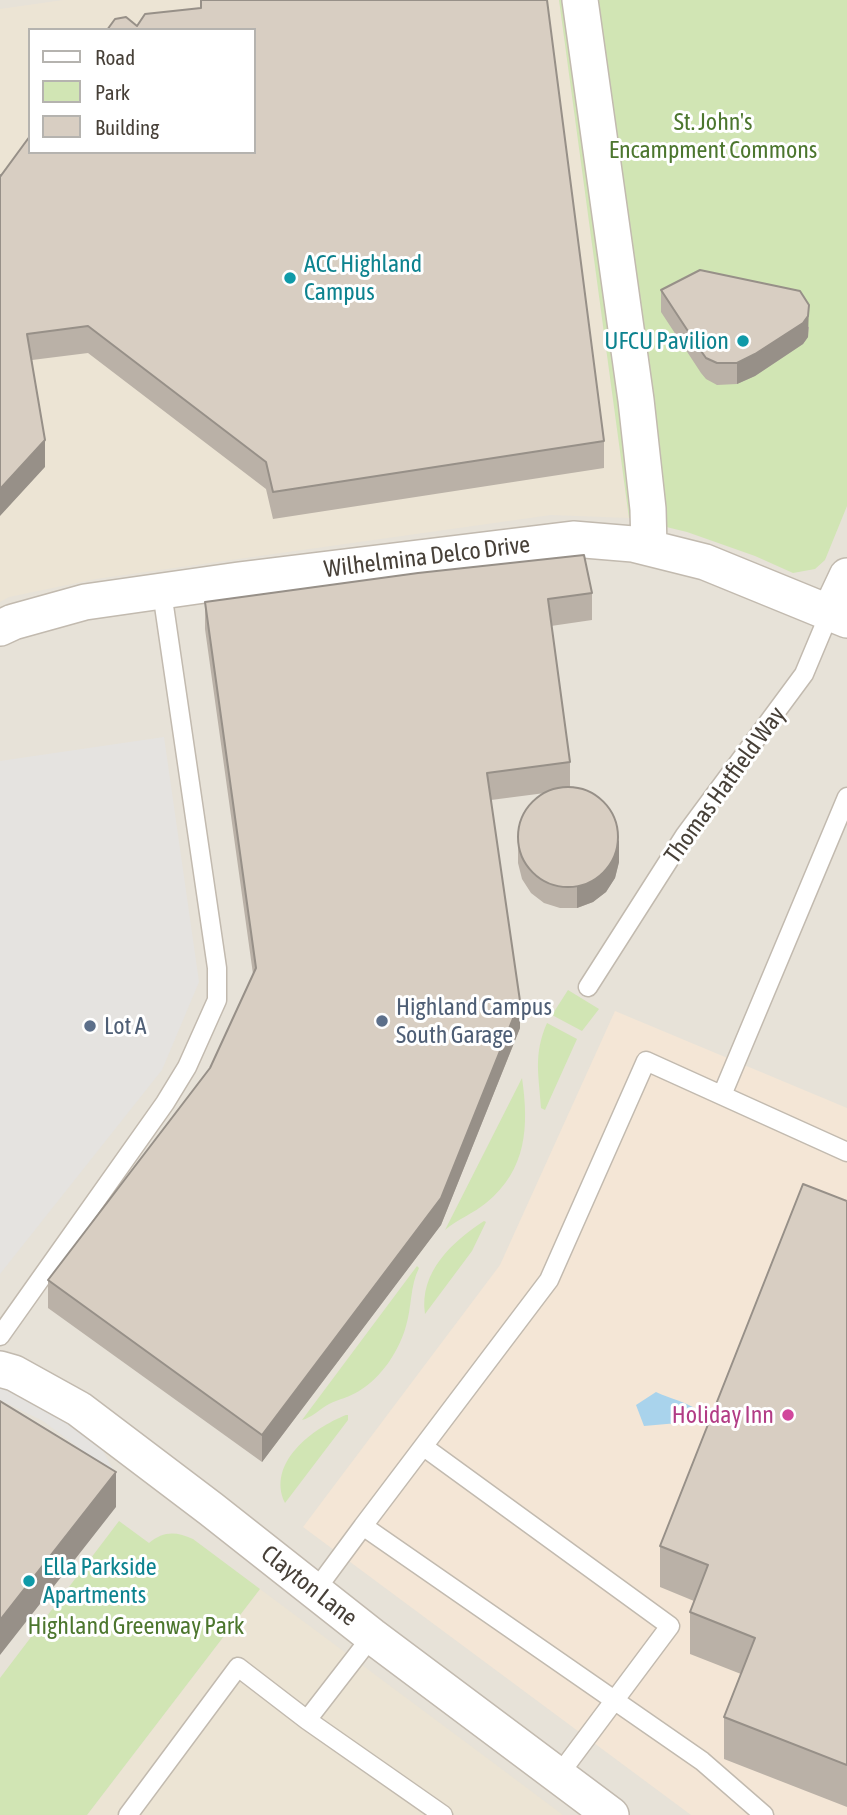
<!DOCTYPE html>
<html>
<head>
<meta charset="utf-8">
<style>
	body { margin:0 }
	#map { position:relative; width:847px; height:1815px; overflow:hidden; background:#f4f0e9; font-family:"Asap Condensed",sans-serif }
	canvas { display:block }
	.legend { position:absolute; left:28px; top:28px; width:228px; height:126px; box-sizing:border-box; background:#fff; border:2px solid #b5b3af; margin:0; padding:9px 12px; list-style:none; font-size:21px; color:#474038 }
	.legend li { display:flex; align-items:center; gap:14px; height:35px }
	.legend b { width:35px; border:2px solid #b5b3af }
</style>
</head>
<body>
<div id="map">
<canvas width="847" height="1815"></canvas>
<ul class="legend">
<li><b style="height:9px;background:#fff"></b>Road</li>
<li><b style="height:19px;background:#d1e5b4"></b>Park</li>
<li><b style="height:19px;background:#d8cec2"></b>Building</li>
</ul>
</div>
<script>
const ctx = document.querySelector('canvas').getContext('2d');
ctx.lineJoin = 'round';
function fillPath(path, color) { ctx.fillStyle = color; ctx.fill(path, 'evenodd'); }
function stroke(path, color, width, dash) { ctx.strokeStyle = color; ctx.lineWidth = width; ctx.lineCap = dash ? 'butt' : 'round'; ctx.setLineDash(dash || []); ctx.stroke(path); }
function write(font, color, halo, rows, align = 'center') {
  ctx.font = font + ' "Asap Condensed",sans-serif'; ctx.lineWidth = 6; ctx.setLineDash([]); ctx.textBaseline = 'middle'; ctx.strokeStyle = halo; ctx.fillStyle = color; for (const [text, x, y, turn = 0] of rows) {
    ctx.save(); ctx.translate(x, y); ctx.rotate((+turn || 0) * Math.PI / 180); ctx.textAlign = isNaN(turn) ? turn : align; if (halo) ctx.strokeText(text, 0, 0); ctx.fillText(text, 0, 0); ctx.restore();
  }
}
fillPath(new Path2D(`
	M0,0H847V1815H0ZM30,30H254V152H30Z`), '#e7e2d8');
fillPath(new Path2D(`
	M615,1011L847,1108V1815H691L303,1527L500,1265Z`), '#f4e6d6');
fillPath(new Path2D(`
	M63,0H559L629,518L551,515L96,579L9,597L0,602V9ZM30,30H254V152H30Z
	M260,1589L507,1773L563,1815H87Z`), '#ece4d4');
fillPath(new Path2D(`
	M559,0H847V506L825,560L815,569L793,573L755,556L687,532L629,518Z
	M568,990L599,1009L582,1031L552,1015Z
	M547,1023L577,1039L545,1110L541,1108C539,1075 533,1055 547,1023Z
	M522,1078C529,1126 527,1170 486,1203C474,1213 458,1219 445,1230Z
	M484,1221L486,1222L472,1251L425,1314C419,1272 452,1242 484,1221Z
	M417,1266L419,1268C410,1286 412,1306 406,1326C399,1351 382,1377 359,1391C350,1397 339,1399 329,1404C320,1409 311,1418 302,1420Z
	M346,1415H348V1420L285,1503C266,1463 313,1428 346,1415Z
	M119,1521L149,1543C163,1531 176,1531 193,1539L260,1589L87,1815H0V1678Z`), '#d1e5b4');
fillPath(new Path2D(`
	M164,737L199,982L162,1070L0,1274V761Z
	M0,1385L50,1409L101,1447L117,1477L43,1421L0,1400Z`), '#e5e3e0');
fillPath(new Path2D(`
	M656,1392C671,1399 684,1401 698,1410L689,1422L644,1426L636,1405Z`), '#a9d3ec');
const lane = new Path2D(`
	M588,987L685,835L804,674L830,612
	M722,1095L847,797
	M0,1336L165,1103L187,1067L217,1000V968L162,592
	M424,1447L670,1626L558,1776
	M315,1591L363,1526
	M307,1720L443,1815
	M128,1815L238,1667L307,1720L372,1636
	M764,1815L702,1761L363,1526L549,1280L646,1061L847,1152`);
const street = new Path2D(`
	M580,0L636,400L648,509L649,547
	M830,612L847,576
	M0,628L13,622L85,602L239,580L573,539L633,544L705,562L847,620
	M0,1369L14,1373L79,1409L211,1509L372,1636L611,1815`);
stroke(lane, '#c2baaf', 21);
stroke(street, '#c2baaf', 38);
stroke(lane, '#fff', 18);
stroke(street, '#fff', 35);
fillPath(new Path2D(`
	M0,177L604,441V468L273,519L266,489L88,353L32,360L45,467Z
	M661,290L809,327L808,337L803,344L755,376L737,384L717,385L706,379L701,373L661,312Z
	M592,593V620L551,626L570,762V787L619,862L615,878L606,892L593,902L577,908H560L544,903L531,893L522,879L518,863V841L545,793L491,800L520,1028L441,1225L262,1462L48,1308V1280L210,1068L253,974L205,629V602Z
	M847,1201V1807L724,1759V1717L741,1674L690,1654V1612L694,1601L660,1587V1546Z`), '#bab1a7');
fillPath(new Path2D(`
	M809,305L808,337L803,344L755,376L737,384V363Z
	M45,440V467L0,516V489Z
	M619,840V862L615,878L606,892L593,902L577,908V886Z
	M520,1001V1028L441,1225L262,1462V1435Z
	M116,1472V1507L0,1655V1620Z`), '#979088');
const building = new Path2D(`
	M201,0H547L604,441L273,492L266,462L88,326L27,334L45,440L0,489V175V177L30,136V152H254V30H107L115,19L126,17L137,26L145,14L201,8Z
	M700,270L800,291L809,305L808,316L803,323L755,354L737,363H717L706,358L701,351L661,290Z
	M584,555L592,593L548,599L570,762L487,773L520,1001L441,1198L262,1435L48,1280L210,1068L256,968L205,602L418,573Z
	M518 837a50 50 0 1 1 100 0a50 50 0 1 1-100 0Z
	M803,1184L847,1201V1765L724,1717L755,1638L690,1612L708,1565L660,1546Z
	M0,1401L116,1472L0,1620Z`);
fillPath(building, '#d8cec2');
stroke(building, '#979088', 2);
for (const [x, y, r, color] of [
	[290,278,7,"#0f9aa8"],
	[743,341,7,"#0f9aa8"],
	[382,1021,7,"#5c6f8a"],
	[90,1026,7,"#5c6f8a"],
	[788,1415,7,"#d1479c"],
	[29,1581,7,"#0f9aa8"]
]) { const dot = new Path2D(); dot.arc(x, y, r, 0, 2 * Math.PI); ctx.fillStyle = color; ctx.fill(dot); stroke(dot, '#fff', 2.5); }
write('24px', '#4c762e', '#fff', [
	["St. John's",713,122],
	["Encampment Commons",713,150],
	["Highland Greenway Park",136,1626]
]);
write('24px', '#0d838f', '#fff', [
	["ACC Highland",304,264],
	["Campus",304,292],
	["UFCU Pavilion",729,341,"right"],
	["Ella Parkside",43,1567],
	["Apartments",43,1595]
], 'left');
write('24px', '#474038', '#fff', [
	["Wilhelmina Delco Drive",427,557,-7],
	["Thomas Hatfield Way",725,785,-54],
	["Clayton Lane",309,1586,38]
]);
write('24px', '#4e5e75', '#fff', [
	["Highland Campus",396,1007],
	["South Garage",396,1035],
	["Lot A",104,1026]
], 'left');
write('24px', '#b23c85', '#fff', [
	["Holiday Inn",774,1415]
], 'right');
</script>
</body>
</html>
